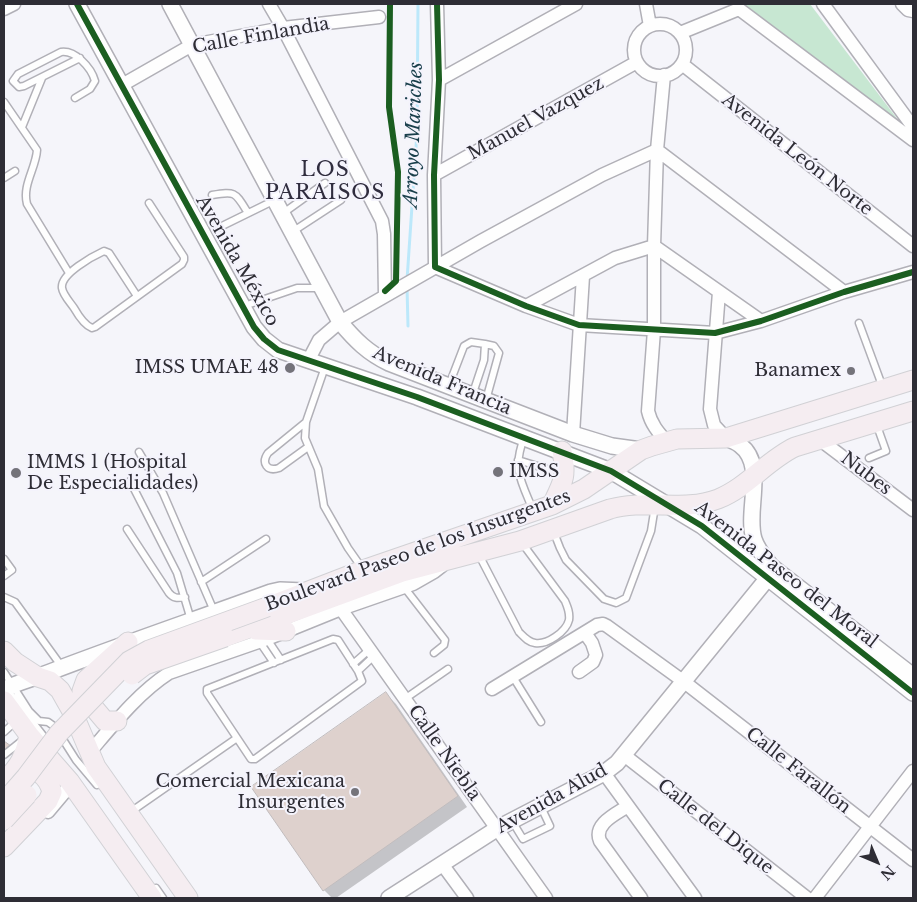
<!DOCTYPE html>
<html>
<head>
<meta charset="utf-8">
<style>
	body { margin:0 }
	#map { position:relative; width:917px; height:902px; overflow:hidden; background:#f5f5fa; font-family:"Libre Baskerville",serif }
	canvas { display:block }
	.frame { position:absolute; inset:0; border:5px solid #2e2d35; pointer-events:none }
	.north { position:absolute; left:852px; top:837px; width:50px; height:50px; -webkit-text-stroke:4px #f4f3fc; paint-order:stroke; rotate:135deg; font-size:14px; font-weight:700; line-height:20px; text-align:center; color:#2e2d35 }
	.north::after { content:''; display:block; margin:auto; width:18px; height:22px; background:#2e2d35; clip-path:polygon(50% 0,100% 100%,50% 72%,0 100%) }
</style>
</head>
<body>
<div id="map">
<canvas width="917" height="902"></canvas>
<div class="frame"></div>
<div class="north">N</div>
</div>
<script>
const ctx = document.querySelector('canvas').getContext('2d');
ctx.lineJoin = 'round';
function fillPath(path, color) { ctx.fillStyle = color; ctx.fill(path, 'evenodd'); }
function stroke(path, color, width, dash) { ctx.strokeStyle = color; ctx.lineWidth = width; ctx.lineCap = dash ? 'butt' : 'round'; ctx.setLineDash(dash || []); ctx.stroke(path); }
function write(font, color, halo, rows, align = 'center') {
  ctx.font = font + ' "Libre Baskerville",serif'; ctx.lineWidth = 4; ctx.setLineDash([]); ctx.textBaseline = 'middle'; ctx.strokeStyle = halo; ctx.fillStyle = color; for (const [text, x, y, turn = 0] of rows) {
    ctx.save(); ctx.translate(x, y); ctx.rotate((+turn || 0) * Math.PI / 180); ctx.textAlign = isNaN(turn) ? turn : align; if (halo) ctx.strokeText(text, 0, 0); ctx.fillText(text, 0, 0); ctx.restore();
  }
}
fillPath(new Path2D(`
	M743,4H810L908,133L745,16Z`), '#c7e7d2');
fillPath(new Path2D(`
	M386,694L396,704L467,807L336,898H332L324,890Z`), '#0003');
stroke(new Path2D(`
	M407,280L417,132L418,4
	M407,287L408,326`), '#bce8fa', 3);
const building = new Path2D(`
	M386,692L458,796L323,891L251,787Z
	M4,741L11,746L4,752Z`);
fillPath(building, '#ded1cd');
stroke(building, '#c1bcbd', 1);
const service = new Path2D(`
	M75,98L90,89L95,81C91,67 75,50 61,52L18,74L13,81L19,87L24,86L80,58
	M4,102L37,150C36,168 22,185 27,204L69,273
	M22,127L42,78
	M4,178L15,171
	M212,195C236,191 235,192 248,213
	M282,214L325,183
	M220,227L275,200
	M292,232L341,200
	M137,296L109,253L104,251C93,256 60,274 62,288C63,295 70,302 74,308C78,315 84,325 92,328L95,327L182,264L184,260V257L149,203
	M245,308L250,304L297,288H321
	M859,323L883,388
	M485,344L494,346L499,353L486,400
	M325,367L306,422L305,438L318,469L324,506L348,548L362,568
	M449,385L464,346L471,342L485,344L484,360L472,396
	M306,422L268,453C261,463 267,472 279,468L308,447
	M524,438C512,469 521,481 533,510
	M139,452L163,493L214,611
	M869,458L886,451L876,423
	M518,460L547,469
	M130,481L177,573L191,620
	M127,529L169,593C174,599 178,598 185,597
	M553,530L560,548L566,560L604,599L616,603L626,598L651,531L655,506
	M479,555L519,632C524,637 528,642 535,643C547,645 566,632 569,620C570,613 568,608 565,601L522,543
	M4,559L12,570L4,576
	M201,582L266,539
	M404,587L445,640L444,645L434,653
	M4,597L15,602L62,667
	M267,639L281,660
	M333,639L338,640L358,671L362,681L255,759H251L207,693V689Z
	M259,641L274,663
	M353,664L370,649
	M358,671L375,655
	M4,672L29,711L39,721L48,722L55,727L76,760L97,785
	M513,677L541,722
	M6,688L49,743
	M406,698L448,669
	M4,732L16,721
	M4,755L24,739
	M129,813L237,738
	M512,821L523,839L550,826L541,807
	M156,888L163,898`);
const minor = new Path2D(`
	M269,4L283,28L382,221L384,234L385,296
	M437,4L439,80L434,175L435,267L526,306L579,325L715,333L761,321L844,292L913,272
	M646,4L650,26
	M823,4L913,127
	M902,4L908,10L913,11
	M4,9L14,4
	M739,9L913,140
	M634 50a26 26 0 1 1 52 0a26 26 0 1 1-52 0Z
	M680,33L739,9
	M682,64L913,246
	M664,75L657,150L654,246V330L648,411C651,424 658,432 666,441
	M439,80L576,4
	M122,85L192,45L283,28L379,17
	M657,150L844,292
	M434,175L637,62
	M654,246L761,321
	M719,292L710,409L714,425L726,438
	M526,306L615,258L654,246
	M308,361L319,340L340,322L481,241L602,175L657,150
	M573,434L583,276
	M819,439L913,510
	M341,609L546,898
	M579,672L593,662L596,655L592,643L585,633
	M492,689L597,625L603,624L607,626L683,681L913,860
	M89,753C113,725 138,693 169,673L267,639L341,609L413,584L434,572L443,565
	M624,755L807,898
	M604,773L695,898
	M628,806C616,814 593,824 600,841L641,898
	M48,812L64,793L70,782
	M442,864L467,898
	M815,898L913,771`);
const tertiary = new Path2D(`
	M77,4L254,327L264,339L278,350L417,397L611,471L702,526L913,693
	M170,4L340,322C355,340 368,353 389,363L573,434L612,446L641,450
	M726,438C731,440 736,442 740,445C767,465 745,511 754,539C757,549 764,557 771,566L913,676
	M4,689C19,682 35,678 50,672C123,644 197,619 271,592L280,590L304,591
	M389,898L498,828L604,773L617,763L767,579`);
const primary = new Path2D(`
	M552,505C563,482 567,477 562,451
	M267,607L363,570L552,505L584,489L641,450L652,446L677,439L726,438L913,380
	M256,630L286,631
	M225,637L402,572L520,541L610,509C645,499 684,512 718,499C748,487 767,460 795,447L913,411
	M4,651L15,662L38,677L50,681L60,690L73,713L96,767L188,898
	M4,701L29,735L70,782L152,898
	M117,721H105L84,696L82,691L86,680L128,642
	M4,782C19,766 25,757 29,735
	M4,847L48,801L52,792C48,775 33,765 16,768`);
stroke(service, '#b1b0b7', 9);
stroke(minor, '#b1b0b7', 15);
stroke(tertiary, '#b1b0b7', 18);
stroke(primary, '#d1d1d5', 21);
stroke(service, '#fefefe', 6);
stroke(minor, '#fefefe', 12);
stroke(tertiary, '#fefefe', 15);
stroke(primary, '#f5edf1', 19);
const primaryBridge = new Path2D(`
	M132,675L145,665L225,637
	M4,802L26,777L59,733L129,661L149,650L267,607
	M4,820L27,795`);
stroke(primaryBridge, '#d1d1d5', 21, []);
stroke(primaryBridge, '#f5edf1', 19);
stroke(new Path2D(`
	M77,4L254,327L264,339L278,350L417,397L611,471L702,526L913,693
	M437,4L439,80L434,175L435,267L526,306L579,325L715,333L761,321L844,292L913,272
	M385,291L396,281L398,172L389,107L390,4`), '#1b5e20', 6);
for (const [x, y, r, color] of [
	[290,368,6,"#74737a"],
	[851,371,5,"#74737a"],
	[498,472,6,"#74737a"],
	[16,473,6,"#74737a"],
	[355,792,5,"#74737a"]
]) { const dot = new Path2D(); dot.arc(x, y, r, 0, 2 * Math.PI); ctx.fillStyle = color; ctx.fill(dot); stroke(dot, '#f4f3fc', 2); }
write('18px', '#2e2d35', '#f4f3fc', [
	["Calle Finlandia",261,36,-10],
	["Manuel Vazquez",536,119,-29],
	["Avenida León Norte",797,155,38],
	["Avenida México",237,261,60],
	["Avenida Francia",442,381,23],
	["Nubes",866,474,37],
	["Boulevard Paseo de los Insurgentes",418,551,-20],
	["Avenida Paseo del Moral",786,575,38],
	["Calle Niebla",444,753,55],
	["Calle Farallón",798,771,38],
	["Avenida Alud",552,799,-29],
	["Calle del Dique",715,827,38]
]);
write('18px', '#2e2d35', '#f4f3fc', [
	["IMSS UMAE 48",279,368],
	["Banamex",841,371],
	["IMMS 1 (Hospital",27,463,"left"],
	["De Especialidades)",27,484,"left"],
	["IMSS",509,472,"left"],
	["Comercial Mexicana",345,782],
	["Insurgentes",345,803]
], 'right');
write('italic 19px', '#193f4b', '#f4f3fc', [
	["Arroyo Mariches",414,135,-88]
]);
ctx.letterSpacing = '1px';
write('20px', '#302d3e', '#f4f3fc', [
	["LOS",325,170],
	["PARAISOS",325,193]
]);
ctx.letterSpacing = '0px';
</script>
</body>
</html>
